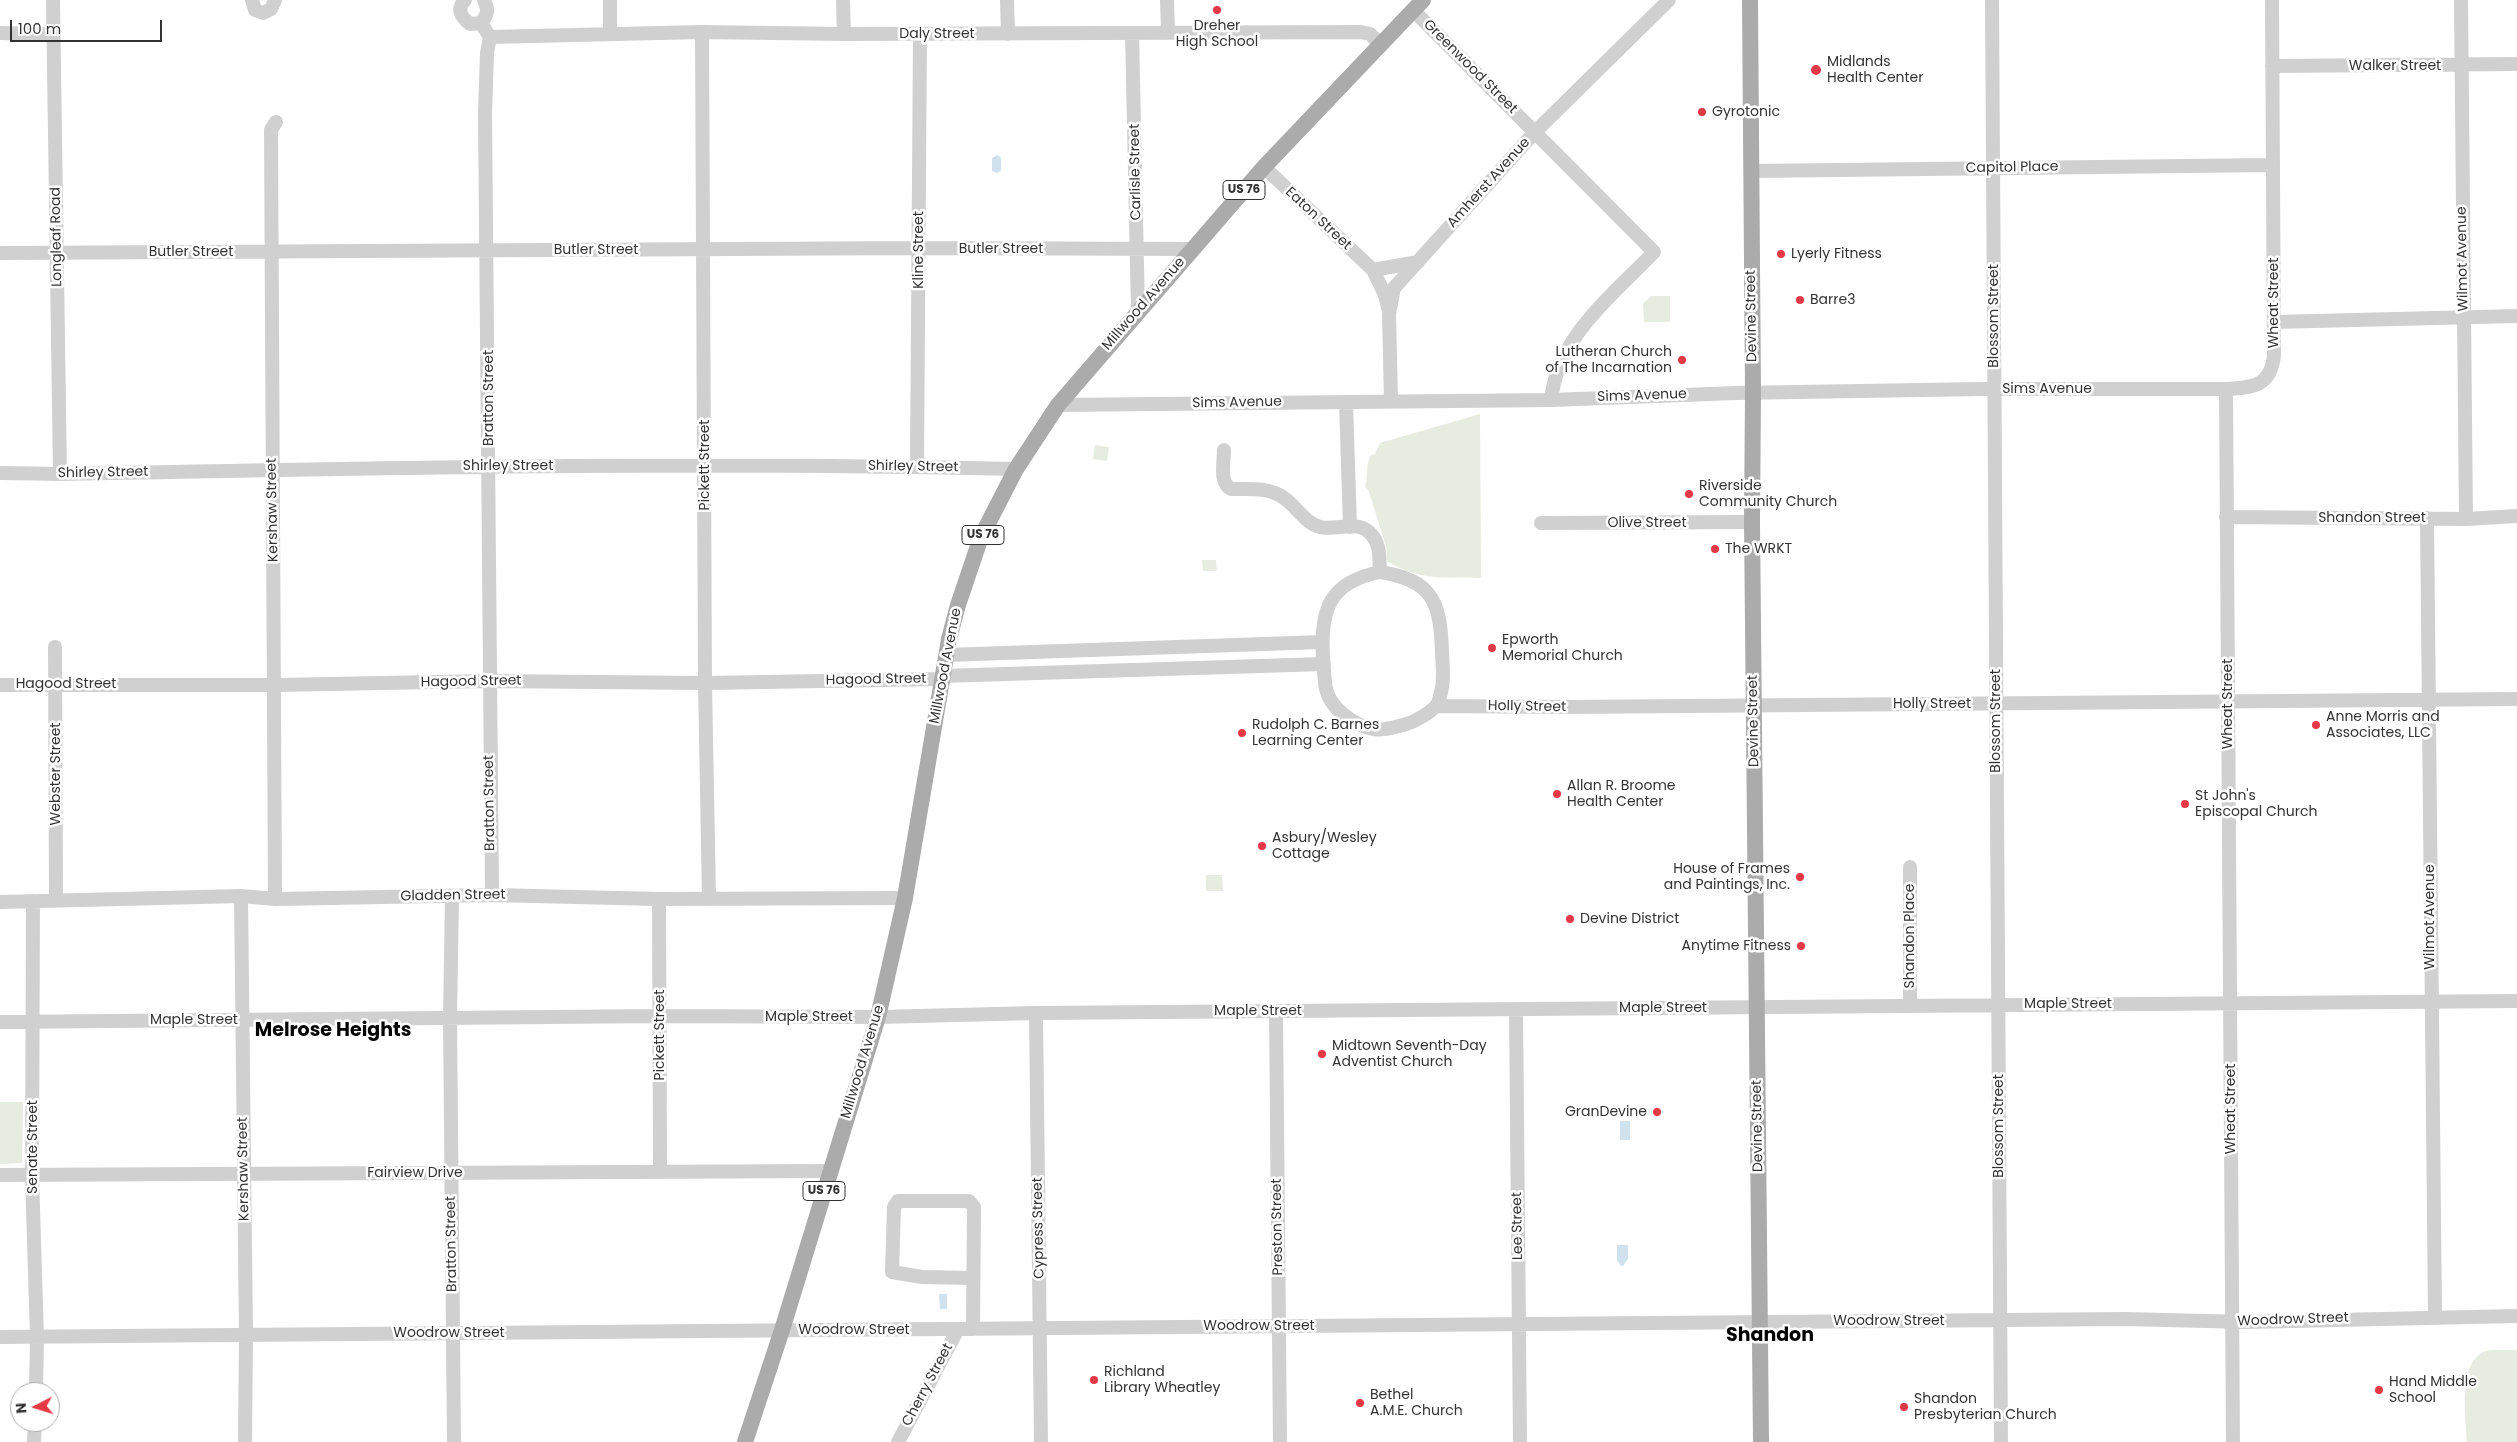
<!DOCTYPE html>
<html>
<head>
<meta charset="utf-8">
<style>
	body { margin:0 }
	#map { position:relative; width:2517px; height:1442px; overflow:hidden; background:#fff; font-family:Poppins,sans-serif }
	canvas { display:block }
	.north { position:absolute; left:10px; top:1382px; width:50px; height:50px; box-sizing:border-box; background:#fff; border:1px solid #adadad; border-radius:50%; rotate:265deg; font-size:14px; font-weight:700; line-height:20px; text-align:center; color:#333 }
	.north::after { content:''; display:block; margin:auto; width:18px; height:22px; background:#e63946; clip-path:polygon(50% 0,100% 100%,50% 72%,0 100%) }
	.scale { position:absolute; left:10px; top:20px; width:152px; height:22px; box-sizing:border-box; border:2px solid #333; border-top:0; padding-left:6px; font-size:15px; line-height:18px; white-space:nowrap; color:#333; -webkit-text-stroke:4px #fff; paint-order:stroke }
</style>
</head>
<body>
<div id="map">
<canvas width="2517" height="1442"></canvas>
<div class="north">N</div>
<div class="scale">100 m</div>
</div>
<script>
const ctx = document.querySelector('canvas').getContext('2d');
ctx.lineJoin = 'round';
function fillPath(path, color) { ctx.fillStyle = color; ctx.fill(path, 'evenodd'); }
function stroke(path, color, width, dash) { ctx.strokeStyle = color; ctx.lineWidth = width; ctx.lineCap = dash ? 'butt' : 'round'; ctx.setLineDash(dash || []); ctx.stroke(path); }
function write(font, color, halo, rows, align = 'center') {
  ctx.font = font + ' Poppins,sans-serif'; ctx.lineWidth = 5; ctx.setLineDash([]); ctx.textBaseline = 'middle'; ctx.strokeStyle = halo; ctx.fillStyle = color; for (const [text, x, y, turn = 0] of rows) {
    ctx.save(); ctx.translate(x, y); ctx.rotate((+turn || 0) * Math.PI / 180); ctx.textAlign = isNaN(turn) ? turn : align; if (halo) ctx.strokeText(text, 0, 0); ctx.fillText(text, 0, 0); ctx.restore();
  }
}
fillPath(new Path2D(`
	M1651,296H1670V322H1644L1643,304Z
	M1480,414L1481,578C1445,577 1419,581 1387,561L1386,546L1369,492L1365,486C1368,475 1366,467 1370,456L1375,454L1380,443Z
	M1095,445L1109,447L1107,461L1093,459Z
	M1202,560H1216L1217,571H1203Z
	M1206,875H1222L1223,891H1206Z
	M0,1102H23L22,1163L0,1164Z
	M2490,1350H2517V1442H2467C2466,1416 2456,1356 2490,1350Z`), '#e6ecdf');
fillPath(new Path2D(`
	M997,155L1001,158V171L997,173L992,171V158Z
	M1620,1121H1630V1140H1620Z
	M1617,1245H1628V1259L1623,1266H1621L1617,1260Z
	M939,1294H947V1309H940Z`), '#cfe2ee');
stroke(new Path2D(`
	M53,0L60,474
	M252,0L255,10L263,13L271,9L275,0
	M465,0C456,9 461,17 470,24L481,23C488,14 489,10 484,0
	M610,0V34
	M843,0L844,34
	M1007,0L1008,34
	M1167,0L1168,32
	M1992,0L2001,1442
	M2461,0L2466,519
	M1413,10L1654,252C1612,296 1558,336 1551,400
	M481,23L490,37L487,53L485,113L492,895
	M702,32L705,683L709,899
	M0,33L53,34
	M1132,33L1138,310
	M490,37L702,32L844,34L1361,32L1370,34L1380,44
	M2272,66L2517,64
	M1264,167L1373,270L1385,295L1388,308
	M1751,171L2273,165
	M0,253L919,248L1192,249
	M1373,270L1418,262
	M2274,322L2517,316
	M2226,389L2233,1442
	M1391,401L1389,314L1394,288L1535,132L1669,0
	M1346,402L1350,527
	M1058,405L1551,400L1736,393L1982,389H2226C2253,388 2271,386 2274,355L2272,0
	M1224,450C1224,462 1219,483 1231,489C1249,489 1269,487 1284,498C1297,507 1305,523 1320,527C1335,531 1356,520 1369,532C1381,543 1379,557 1380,572
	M917,466L920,33
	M0,473L63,474C381,468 699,461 1016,469
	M2226,517L2466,519L2517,516
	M2427,518L2435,1316
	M1541,523L1752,522
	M1380,572C1432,580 1440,601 1442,650C1442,664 1445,679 1441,692C1440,696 1439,703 1436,706C1429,714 1412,723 1403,725C1394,727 1383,731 1373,729C1353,725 1331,709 1326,689C1324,679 1324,668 1323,658C1320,610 1329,582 1380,572Z
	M55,647L56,900
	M946,655L1322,642
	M942,676L1324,664
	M0,685H276L488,681L705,683L941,679
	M1437,706L1569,707L2517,699
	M1910,867V1006
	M241,896L246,1335L245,1442
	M452,896L450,1018L454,1442
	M275,899L271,130L276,122
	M659,899L660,1172
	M33,901L32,1175L37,1337L36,1392
	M0,902L241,896L275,899L492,895L659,899L905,898
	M1516,1009L1520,1442
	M1276,1011L1280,1442
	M1036,1013L1041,1442
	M0,1022L660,1016L878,1017L1036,1013L2517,1001
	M0,1175L830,1171
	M973,1329C973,1288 974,1247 974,1207L969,1201H898L894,1207L892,1272L922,1277L973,1278
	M0,1337L2124,1319L2247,1322L2517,1316
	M34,1442L35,1422
	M898,1442L958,1329`), '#d0d0d0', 14);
stroke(new Path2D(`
	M1750,0L1753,393L1752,522L1761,1442
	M745,1442L782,1330L878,1017L905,898L949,639L958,605L981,537L1016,469L1058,405L1264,167L1423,0`), '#ababab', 16);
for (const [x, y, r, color] of [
	[1217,10,5,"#e63946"],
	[1816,70,6,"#e63946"],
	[1702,112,5,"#e63946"],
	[1781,254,5,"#e63946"],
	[1800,300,5,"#e63946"],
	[1682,360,5,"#e63946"],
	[1689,494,5,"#e63946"],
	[1715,549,5,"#e63946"],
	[1492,648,5,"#e63946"],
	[2316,725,5,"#e63946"],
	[1242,733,5,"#e63946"],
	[1557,794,5,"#e63946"],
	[2185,804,5,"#e63946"],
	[1262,846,5,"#e63946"],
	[1800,877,5,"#e63946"],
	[1570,919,5,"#e63946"],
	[1801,946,5,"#e63946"],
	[1322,1054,5,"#e63946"],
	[1657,1112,5,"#e63946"],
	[1094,1380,5,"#e63946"],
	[2379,1390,5,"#e63946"],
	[1360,1403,5,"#e63946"],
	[1904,1407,5,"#e63946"]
]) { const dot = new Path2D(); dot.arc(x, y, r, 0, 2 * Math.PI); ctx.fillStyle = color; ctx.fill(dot); stroke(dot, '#fff', 2); }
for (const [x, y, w] of [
	[1244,190,42],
	[983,535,42],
	[824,1191,42]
]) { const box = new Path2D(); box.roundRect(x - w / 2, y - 9.5, w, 19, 4); ctx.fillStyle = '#fff'; ctx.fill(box); stroke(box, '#333', 1); }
write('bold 12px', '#333', null, [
	["US 76",1244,190],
	["US 76",983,535],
	["US 76",824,1191]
]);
write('14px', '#333', '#fff', [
	["Dreher",1217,26,"center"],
	["High School",1217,42,"center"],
	["Midlands",1827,62],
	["Health Center",1827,78],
	["Gyrotonic",1712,112],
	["Lyerly Fitness",1791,254],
	["Barre3",1810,300],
	["Lutheran Church",1672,352,"right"],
	["of The Incarnation",1672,368,"right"],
	["Riverside",1699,486],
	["Community Church",1699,502],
	["The WRKT",1725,549],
	["Epworth",1502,640],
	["Memorial Church",1502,656],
	["Anne Morris and",2326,717],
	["Associates, LLC",2326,733],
	["Rudolph C. Barnes",1252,725],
	["Learning Center",1252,741],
	["Allan R. Broome",1567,786],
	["Health Center",1567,802],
	["St John's",2195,796],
	["Episcopal Church",2195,812],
	["Asbury/Wesley",1272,838],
	["Cottage",1272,854],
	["House of Frames",1790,869,"right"],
	["and Paintings, Inc.",1790,885,"right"],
	["Devine District",1580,919],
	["Anytime Fitness",1791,946,"right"],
	["Midtown Seventh-Day",1332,1046],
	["Adventist Church",1332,1062],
	["GranDevine",1647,1112,"right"],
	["Richland",1104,1372],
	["Library Wheatley",1104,1388],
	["Hand Middle",2389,1382],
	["School",2389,1398],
	["Bethel",1370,1395],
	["A.M.E. Church",1370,1411],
	["Shandon",1914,1399],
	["Presbyterian Church",1914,1415]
], 'left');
write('14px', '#333', '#fff', [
	["Daly Street",937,34],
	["Walker Street",2395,66],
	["Greenwood Street",1470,67,45],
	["Capitol Place",2012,168,-1],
	["Carlisle Street",1136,172,-91],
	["Amherst Avenue",1489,183,-48],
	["Eaton Street",1318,219,43],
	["Longleaf Road",57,237,-91],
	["Butler Street",1001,249],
	["Butler Street",596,250],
	["Kline Street",919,250,-90],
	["Butler Street",191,252],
	["Wilmot Avenue",2463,259,-91],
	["Wheat Street",2274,303,-90],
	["Millwood Avenue",1144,304,-49],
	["Devine Street",1752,316,-91],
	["Blossom Street",1994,316,-90],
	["Sims Avenue",2047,389],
	["Sims Avenue",1642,396,-2],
	["Bratton Street",489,398,-90],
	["Sims Avenue",1237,403,-1],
	["Pickett Street",705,465,-90],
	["Shirley Street",508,466],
	["Shirley Street",913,467,1],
	["Shirley Street",103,473,-1],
	["Kershaw Street",273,510,-91],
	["Shandon Street",2372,518],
	["Olive Street",1647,523],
	["Millwood Avenue",946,666,-79],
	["Hagood Street",876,680,-1],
	["Hagood Street",471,682,-1],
	["Hagood Street",66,684],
	["Holly Street",1932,704],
	["Wheat Street",2228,704,-90],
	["Holly Street",1527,707,1],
	["Devine Street",1754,721,-91],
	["Blossom Street",1996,721,-90],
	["Webster Street",56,774,-90],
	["Bratton Street",490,803,-91],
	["Gladden Street",453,896,-1],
	["Wilmot Avenue",2430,917,-90],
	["Shandon Place",1910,936,-90],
	["Maple Street",2068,1004],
	["Maple Street",1663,1008],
	["Maple Street",1258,1011],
	["Maple Street",809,1017],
	["Maple Street",194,1020],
	["Pickett Street",660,1035,-90],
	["Millwood Avenue",863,1062,-73],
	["Wheat Street",2231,1109,-90],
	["Devine Street",1758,1126,-91],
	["Blossom Street",1999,1126,-90],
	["Senate Street",33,1147,-90],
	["Kershaw Street",244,1169,-91],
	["Fairview Drive",415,1173],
	["Lee Street",1518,1226,-91],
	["Preston Street",1278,1227,-91],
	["Cypress Street",1039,1228,-91],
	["Bratton Street",452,1244,-91],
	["Woodrow Street",2293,1320,-2],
	["Woodrow Street",1889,1321],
	["Woodrow Street",1259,1326],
	["Woodrow Street",854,1330],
	["Woodrow Street",449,1333],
	["Cherry Street",928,1385,-62]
]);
write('bold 19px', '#000', '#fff', [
	["Melrose Heights",333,1031],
	["Shandon",1770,1336]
]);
</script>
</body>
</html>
